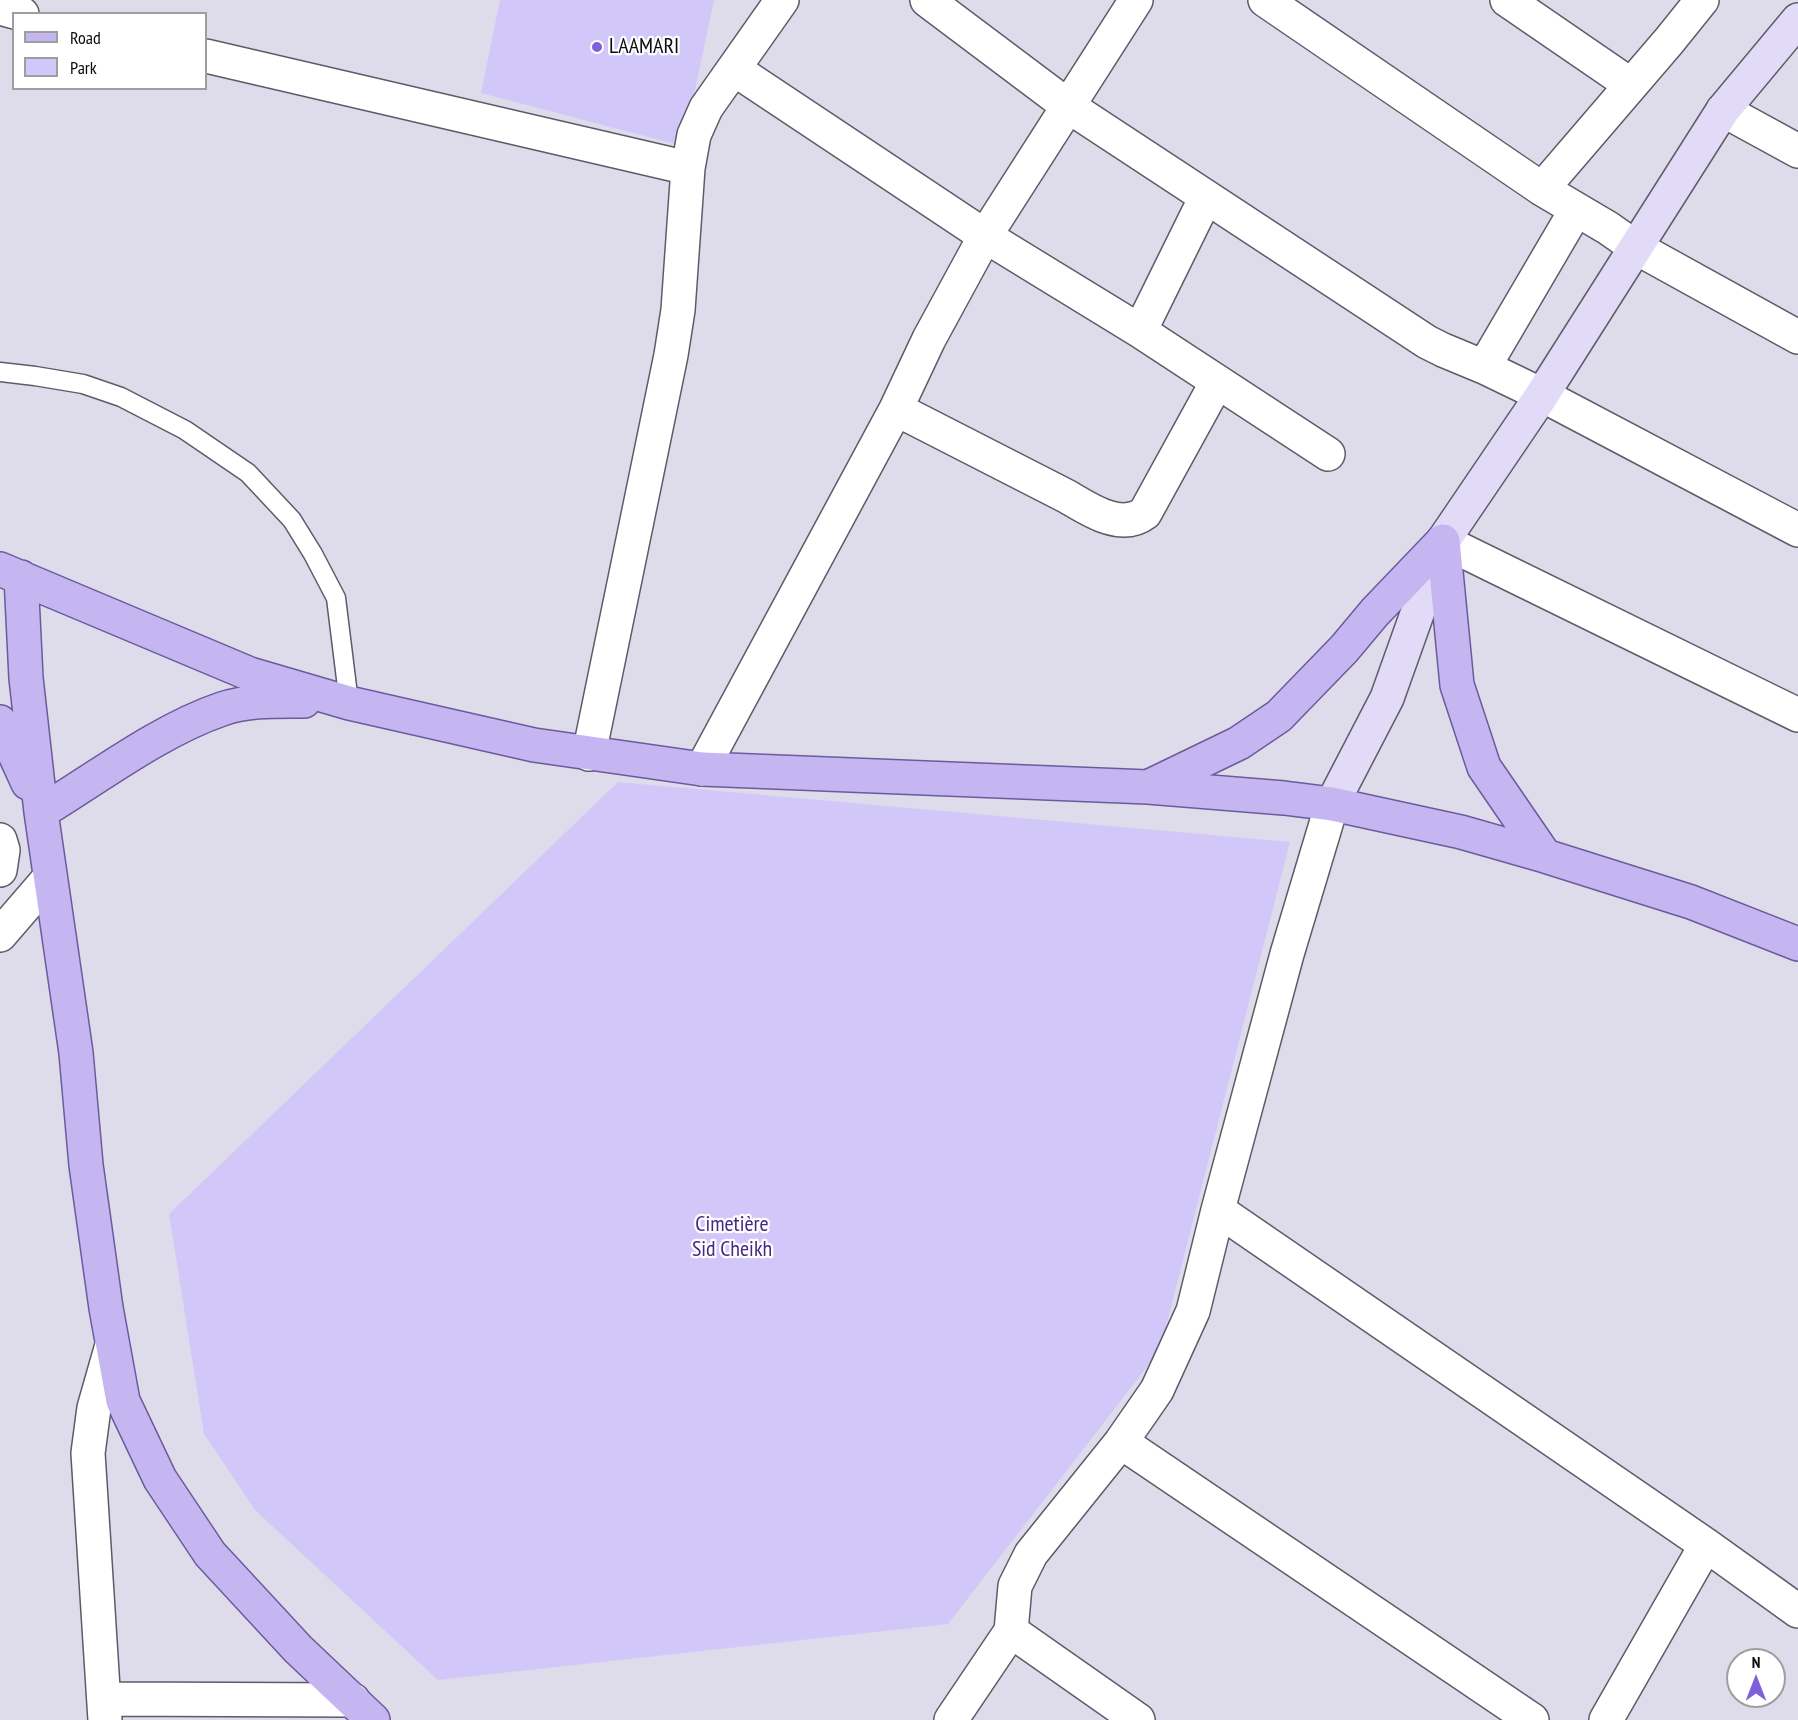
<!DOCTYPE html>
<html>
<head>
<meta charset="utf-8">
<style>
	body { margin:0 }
	#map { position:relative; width:1798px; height:1720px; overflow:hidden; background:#dedcea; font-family:"PT Sans Narrow",sans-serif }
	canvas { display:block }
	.legend { position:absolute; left:12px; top:12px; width:195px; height:78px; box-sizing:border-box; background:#fff; border:2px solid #9e9d9f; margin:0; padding:8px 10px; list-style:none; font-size:18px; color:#0c0b10 }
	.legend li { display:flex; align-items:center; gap:12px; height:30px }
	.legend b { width:30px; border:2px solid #9e9d9f }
	.north { position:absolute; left:1726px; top:1648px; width:60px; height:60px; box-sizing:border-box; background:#fff; border:2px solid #9e9d9f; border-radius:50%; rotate:0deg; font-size:16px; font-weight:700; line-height:24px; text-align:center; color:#0c0b10 }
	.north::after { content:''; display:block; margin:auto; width:21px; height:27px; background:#825fda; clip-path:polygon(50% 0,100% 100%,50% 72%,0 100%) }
</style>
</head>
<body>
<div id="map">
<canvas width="1798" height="1720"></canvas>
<ul class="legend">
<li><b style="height:8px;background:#c5b6f1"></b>Road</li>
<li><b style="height:16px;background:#d1c8f9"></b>Park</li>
</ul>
<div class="north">N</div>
</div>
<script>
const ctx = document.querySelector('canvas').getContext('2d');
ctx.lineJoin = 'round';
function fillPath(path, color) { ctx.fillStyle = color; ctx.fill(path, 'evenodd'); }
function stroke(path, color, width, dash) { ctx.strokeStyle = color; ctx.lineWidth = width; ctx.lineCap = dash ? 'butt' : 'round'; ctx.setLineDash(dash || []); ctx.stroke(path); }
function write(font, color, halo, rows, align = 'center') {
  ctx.font = font + ' "PT Sans Narrow",sans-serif'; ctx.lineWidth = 4.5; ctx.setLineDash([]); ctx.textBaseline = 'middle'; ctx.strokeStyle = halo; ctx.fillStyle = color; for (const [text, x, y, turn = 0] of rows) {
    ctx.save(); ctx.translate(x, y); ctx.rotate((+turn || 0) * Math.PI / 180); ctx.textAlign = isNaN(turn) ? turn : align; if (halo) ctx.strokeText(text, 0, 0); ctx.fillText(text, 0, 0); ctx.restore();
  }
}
fillPath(new Path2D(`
	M500,0H714L683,146L481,93Z
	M618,782L1290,842L1160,1350L948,1624L438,1680L255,1510L204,1434L169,1214Z`), '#d1c8f9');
const lane = new Path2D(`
	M0,372L35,376L83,384L121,397L185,430L248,473L292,520L313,554L336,598L349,703`);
const street = new Path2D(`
	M927,0L1068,106L1427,342L1443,350L1484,367L1576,210
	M1265,0L1542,189L1608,228L1635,247L1798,337
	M1507,0L1631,85
	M0,8L22,14
	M206,56L688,168
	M734,69L985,236L1140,331L1328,454
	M1723,110L1798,151
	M1542,189L1669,41L1702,0
	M1140,331L1206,197
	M1484,367L1542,395L1798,530
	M896,409L1068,497C1090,510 1121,531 1145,513L1217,382
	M1443,541L1798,715
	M589,754L671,355L678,310L688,168L694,135L706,108L782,0
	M702,769L896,409L929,339L985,236L1136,0
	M0,840L3,850L0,870
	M0,935L50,877
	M1218,1210L1706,1545L1798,1611
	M1121,1442L1532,1720
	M1011,1631L1138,1720
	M104,1699L353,1700
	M105,1720L88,1453L94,1408L112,1345
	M951,1720L1011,1631L1015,1586L1031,1554L1121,1442L1157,1390L1193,1311L1218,1210L1287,954L1332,804
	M1606,1720L1706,1545`);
const secondary = new Path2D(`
	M1332,804L1387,698L1443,541L1542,395L1723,110L1798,20`);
const primary = new Path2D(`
	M1443,541L1457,685L1484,767L1545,856
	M0,569L250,674L349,703L534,745L702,769L1148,787L1284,798L1332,804L1461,832L1545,856L1691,902L1798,944
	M21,577L26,678L41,812L76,1053L86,1165L106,1308L123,1401L160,1479L210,1554L298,1649L373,1720
	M0,722L28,783
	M1150,786L1239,743L1279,716L1344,649L1375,612L1443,541
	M41,812C97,778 160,730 222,709C248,700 276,701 304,701`);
stroke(lane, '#5d5b68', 21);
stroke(street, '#5d5b68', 36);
stroke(secondary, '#5d5b68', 36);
stroke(primary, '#6b5b9c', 36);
stroke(lane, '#fff', 18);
stroke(street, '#fff', 33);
stroke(secondary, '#e2dbf8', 33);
stroke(primary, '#c5b6f1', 33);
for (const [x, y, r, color] of [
	[597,47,6,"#825fda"]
]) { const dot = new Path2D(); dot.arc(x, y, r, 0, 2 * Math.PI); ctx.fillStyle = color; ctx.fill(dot); stroke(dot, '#fff', 2); }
write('22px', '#0c0b10', '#fff', [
	["LAAMARI",609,47]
], 'left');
write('22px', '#462784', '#fff', [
	["Cimetière",732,1225],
	["Sid Cheikh",732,1250]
]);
</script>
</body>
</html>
